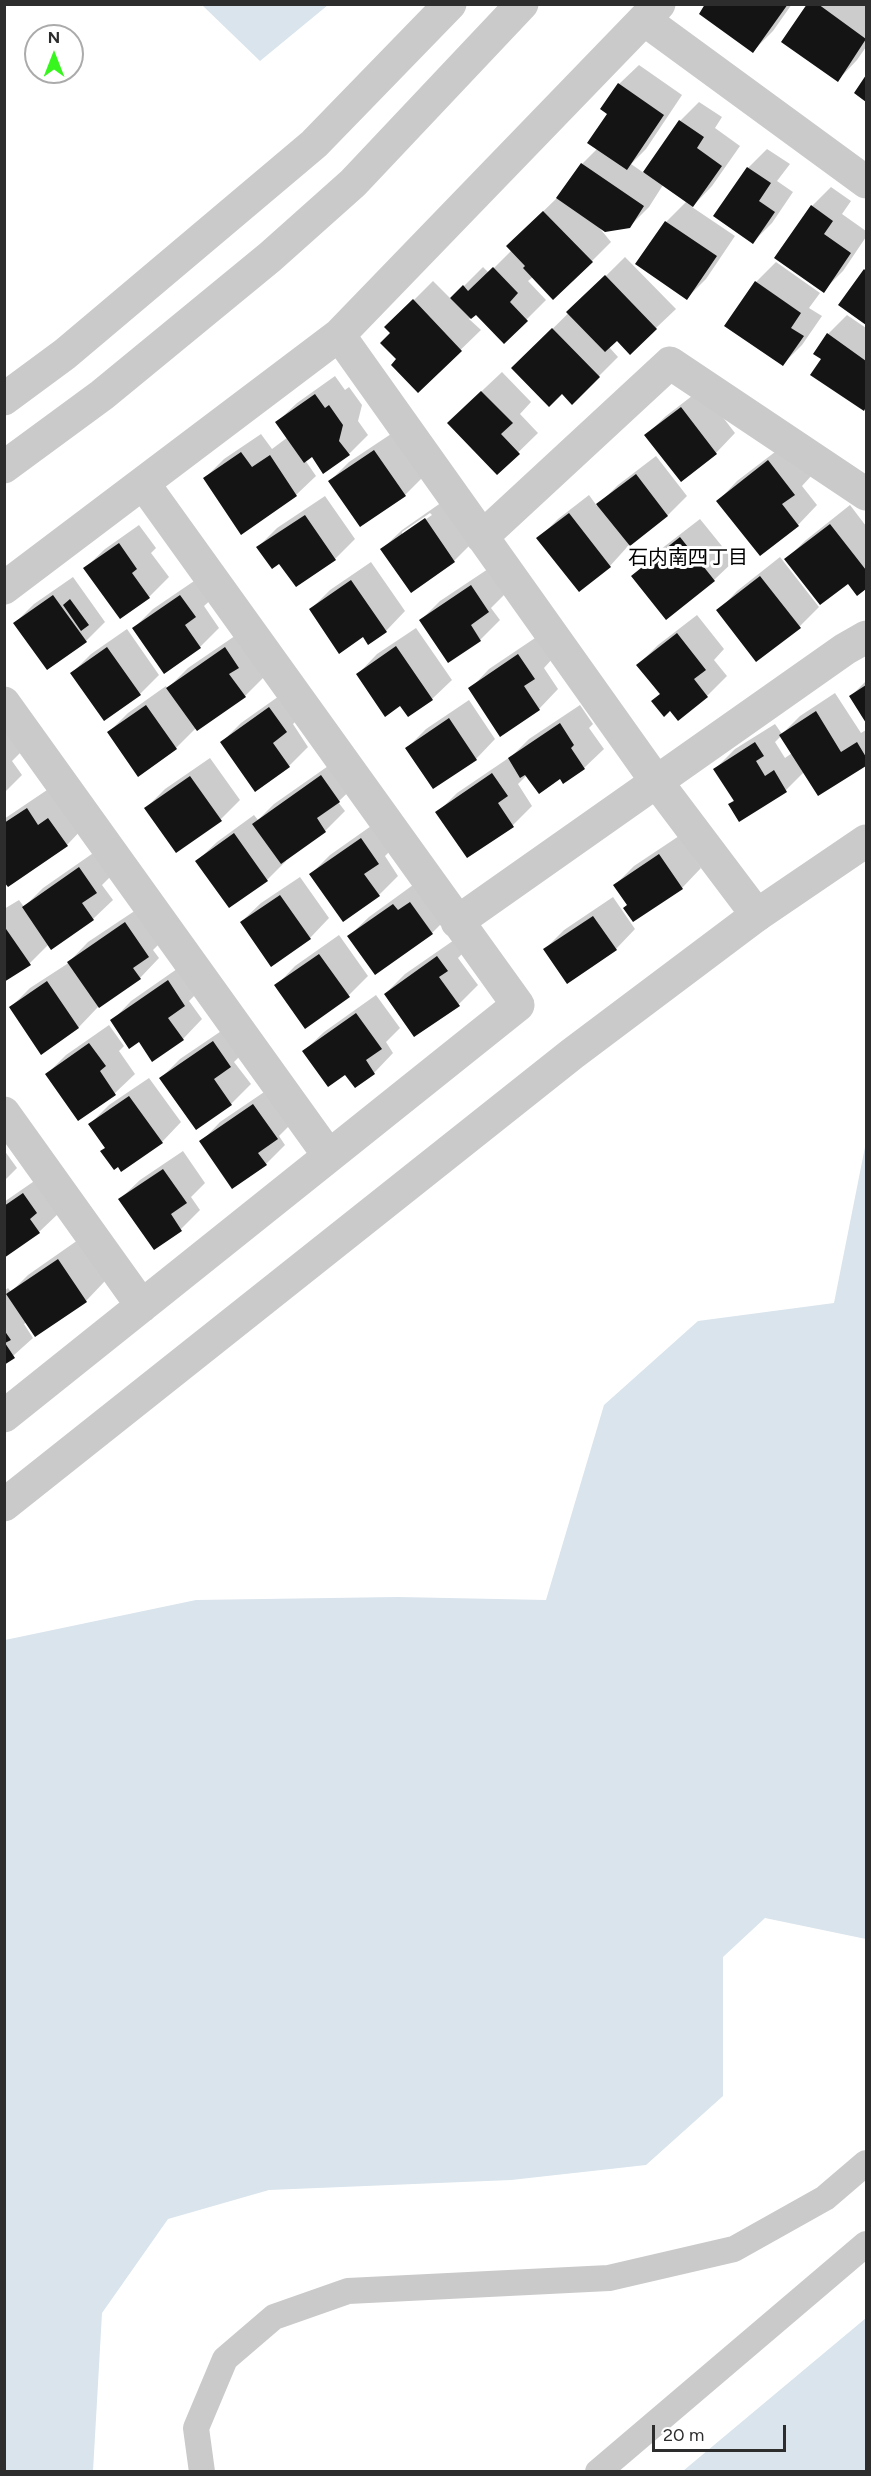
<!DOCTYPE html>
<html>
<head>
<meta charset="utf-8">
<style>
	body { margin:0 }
	#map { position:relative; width:871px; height:2476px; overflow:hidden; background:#fff; font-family:Figtree,sans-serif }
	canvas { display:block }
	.frame { position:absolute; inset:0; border:6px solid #2d2d2d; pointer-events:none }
	.north { position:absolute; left:24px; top:24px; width:60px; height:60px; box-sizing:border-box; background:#fff; border:2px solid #ababab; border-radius:50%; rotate:0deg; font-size:16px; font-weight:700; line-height:24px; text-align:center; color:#2d2d2d }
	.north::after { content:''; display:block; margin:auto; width:21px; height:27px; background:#37f61d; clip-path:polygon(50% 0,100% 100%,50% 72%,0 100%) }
	.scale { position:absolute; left:652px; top:2425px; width:134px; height:27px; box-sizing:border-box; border:3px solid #2d2d2d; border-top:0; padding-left:8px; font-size:18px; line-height:21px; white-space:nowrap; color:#2d2d2d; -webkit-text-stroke:4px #fff; paint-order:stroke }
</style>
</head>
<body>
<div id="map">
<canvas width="871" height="2476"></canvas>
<div class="frame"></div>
<div class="north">N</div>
<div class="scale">20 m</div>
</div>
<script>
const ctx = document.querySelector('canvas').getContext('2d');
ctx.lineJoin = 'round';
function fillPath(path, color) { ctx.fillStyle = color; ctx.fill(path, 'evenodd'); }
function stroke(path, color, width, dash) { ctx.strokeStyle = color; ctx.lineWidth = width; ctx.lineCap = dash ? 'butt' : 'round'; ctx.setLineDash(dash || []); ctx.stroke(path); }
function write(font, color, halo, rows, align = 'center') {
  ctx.font = font + ' Figtree,"Noto Sans JP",sans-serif'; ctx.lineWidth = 6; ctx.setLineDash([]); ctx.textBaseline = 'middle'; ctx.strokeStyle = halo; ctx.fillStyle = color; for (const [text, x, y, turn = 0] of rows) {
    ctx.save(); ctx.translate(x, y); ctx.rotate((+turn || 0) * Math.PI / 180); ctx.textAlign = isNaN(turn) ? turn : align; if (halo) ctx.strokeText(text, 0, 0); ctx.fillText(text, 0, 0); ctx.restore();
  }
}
fillPath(new Path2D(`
	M202,5H328L260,61Z
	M866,1142V1939L765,1918L723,1957V2096L646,2165L511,2180L269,2190L168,2219L102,2313L93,2471H5V1640L196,1600L398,1597L546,1600L604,1405L698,1321L834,1303Z
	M866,2318V2471H683Z`), '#d9e4ec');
fillPath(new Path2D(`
	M707,4H792L773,31L753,51Z
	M809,4L866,6V47L857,60L838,80Z
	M639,65L682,95L646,149L631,164L644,173L680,121L699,102L722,117L715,128L740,146L712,186L692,207L735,236L706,279L687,298L637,263L666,222L687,201L663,185L649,207L629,227L597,225L611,242L592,261L533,277L528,281L546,300L504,342L476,313L469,319L481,330L418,391L398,359L392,333L406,308L433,281L451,299L483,267L489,273L512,250L527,227L558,197L582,164L598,148L619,84Z
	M767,149L790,164L777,181L793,192L772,223L753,242L748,168Z
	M831,187L851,201L842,214L866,231V237L843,271L823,291L812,206Z
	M625,257L676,309L656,328L630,353L617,339L609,347L618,357L572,403L562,392L513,368Z
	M776,262L820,293L809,308L822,316L802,345L783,364L726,326L756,282Z
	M866,268V323L840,305Z
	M847,315L866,328V406L863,409L823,359L828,334Z
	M502,372L531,402L520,414L538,433L497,473L468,404Z
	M335,376L345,390L349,387L362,405L358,421L368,435L349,454L312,455L305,460L316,476L296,495L241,533L205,478L224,459L261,434L272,449L288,437L277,422L297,403Z
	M701,389L735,433L716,453L682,480L646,435L666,416Z
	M394,432L424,476L405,495L330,481L349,462Z
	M788,442L813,474L802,486L817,505L798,525L718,501L737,481Z
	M656,456L687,496L668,515L629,545L610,566L579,590L538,539L558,519L589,495L597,506L618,485Z
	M325,496L355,539L335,559L279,562L258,547L277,528Z
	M445,500L473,542L454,561L382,549L402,530ZM430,513L432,515L402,536V532Z
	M850,505L866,526V587L858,594L848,582L786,559L806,540Z
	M700,519L734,561L714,580L633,576L652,556Z
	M139,525L156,548L151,553L169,577L149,597L120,617L85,568L105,549Z
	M780,557L819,607L800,626L757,660L718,611L737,591Z
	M371,562L405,611L386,631L311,609L330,590Z
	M491,567L508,591L491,608L500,620L480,640L449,661L421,620L440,601Z
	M73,577L105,622L86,641L15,623L34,604Z
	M200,577L214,597L204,606L219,628L200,647L134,628L153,609Z
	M697,615L724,649L714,660L727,676L708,695L678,719L638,665L658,645Z
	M416,628L452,680L432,699L408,715L401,704L358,674L377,654Z
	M127,629L159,675L140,694L72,673L91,654Z
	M245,629L264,677L245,696L196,728L176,748L109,732L128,713L166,686L167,689L188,668Z
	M538,636L553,658L544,668L558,689L539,709L470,689L489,669Z
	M866,681V720L851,696Z
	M289,689L305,712L293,724L308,747L289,766L222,742L241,723Z
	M835,693L861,733L866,730V764L819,794L804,772L786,790L740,820L729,804L735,799L715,769L735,749L775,724L782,734L800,716ZM781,736L792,753L785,758L775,742Z
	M469,700L495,739L476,759L434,787L407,748L426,729Z
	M580,705L593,724L589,728L604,749L584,768L561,777L527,775L518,784L532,806L513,825L467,856L437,813L457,793L513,755L529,739Z
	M4,724L25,748L12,761L22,775L4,793Z
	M341,757L359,782L338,802L345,811L325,831L285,859L286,861L267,880L197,861L217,842L254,815L258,820L274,804Z
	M210,758L240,800L221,819L146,808L165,789Z
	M47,790L86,825L67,845L4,880V819Z
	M381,819L398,843L385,856L398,876L379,895L311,874L330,855Z
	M679,836L701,868L682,888L629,905L615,885L634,866Z
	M99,849L115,872L102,885L113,900L93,919L52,948L49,944L30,963L4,981V909L19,900L24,907L43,888Z
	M300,877L329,918L310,938L241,922L261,903Z
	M413,885L451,914L432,933L349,936L369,917Z
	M613,897L635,929L616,949H545L564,930Z
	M145,904L167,936L153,950L159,958L140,978L98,1007L79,1027L42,1052L11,1007L30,988L67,964L88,942Z
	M339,935L368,976L349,995L276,986L295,966Z
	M457,938L466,950L458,958L478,985L459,1004L415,1035L385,994L405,974Z
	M187,962L204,986L189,1001L202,1019L183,1039L139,1040L112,1021L131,1001Z
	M376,995L400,1028L386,1042L393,1053L374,1073L346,1072L304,1051L324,1032Z
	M233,1023L249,1047L234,1062L251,1084L231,1104L161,1078L180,1059Z
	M109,1025L124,1046L119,1051L135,1074L115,1093L79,1119L47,1074L66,1055Z
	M149,1078L181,1122L162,1142L106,1147L90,1124L109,1105Z
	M273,1086L296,1119L279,1136L285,1145L266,1164L201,1142L220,1122Z
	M4,1150L17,1168L4,1181Z
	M183,1151L205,1183L191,1197L200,1210L181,1229L120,1199L140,1180Z
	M43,1175L59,1213L39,1232L4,1257V1202Z
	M78,1240L105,1281L86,1301L27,1322L24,1324L33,1338L4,1364V1291L8,1288L11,1292L28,1275Z`), '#0003');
fillPath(new Path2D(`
	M705,4H788L753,53L699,14Z
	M807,4H818L866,39L838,82L781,42Z
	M866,75V102L854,93Z
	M618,83L664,115L627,170L587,143L607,114L600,109Z
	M679,120L704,137L697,148L722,166L693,207L643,172Z
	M581,163L644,206L630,228L605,232L556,198Z
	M747,167L771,183L759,201L775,212L753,244L713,216Z
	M811,205L833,221L824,234L851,253L824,293L774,258Z
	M543,211L593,262L553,300L523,268L525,266L506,246Z
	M665,221L717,256L687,300L635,264Z
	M493,267L518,293L510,302L528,321L504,344L476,315L471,319L450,298L463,285L468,291Z
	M864,269L866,271V325L838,305Z
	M605,275L657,329L630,355L617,341L605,352L566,312Z
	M755,281L801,313L791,328L804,336L783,366L724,326Z
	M413,299L462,351L418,393L391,365L396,359L380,343L390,333L384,327Z
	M552,328L600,377L572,405L562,394L549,407L511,368Z
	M827,333L866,361V407L864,411L810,375L821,359L813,354Z
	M481,391L513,423L501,434L520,454L497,475L447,423Z
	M315,394L325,408L329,405L343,425L339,441L350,455L323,474L312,457L304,463L275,422Z
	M681,407L717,454L681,482L644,435Z
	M374,450L406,496L360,527L328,481Z
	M241,452L252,467L270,455L297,496L241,535L203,478Z
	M768,460L795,495L782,504L799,526L760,556L716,501Z
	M636,474L668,516L630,546L596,504Z
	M569,513L611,567L579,592L536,538Z
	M305,515L336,560L296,587L279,564L272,569L256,547Z
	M425,518L455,562L411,593L380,549Z
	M830,524L866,570V589L857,596L848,584L820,605L784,559Z
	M680,537L715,581L666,620L631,576Z
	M119,543L137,569L132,573L150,598L120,619L83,568Z
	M760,576L801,628L756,662L716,610Z
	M351,580L387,632L368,645L363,637L339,654L309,609Z
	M471,585L489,612L471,625L481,641L448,663L419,620Z
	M53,595L87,642L47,670L13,623Z
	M180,595L196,617L185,625L201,648L164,674L132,628Z
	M70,599L89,625L81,631L63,605Z
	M677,633L706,670L694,679L708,697L678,721L670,711L664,717L651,701L660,694L636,665Z
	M396,646L433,700L408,717L400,706L385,717L356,674Z
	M107,647L141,695L104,721L70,673Z
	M225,647L239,668L229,674L246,697L197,731L166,688Z
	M518,654L535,679L524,686L540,710L500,737L468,688Z
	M866,685V723L849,696Z
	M146,705L177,749L138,777L107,732Z
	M269,707L287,732L273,743L290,767L255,792L220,742Z
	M816,711L841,752L857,742L866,757V766L818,796L779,735Z
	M449,718L477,760L433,789L405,748Z
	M560,723L574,745L571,748L585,769L563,784L560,779L539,794L525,775L520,778L508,758Z
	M755,742L764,756L756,761L765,776L774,770L787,792L739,822L728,804L734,801L713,769Z
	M492,773L508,796L498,803L514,827L467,858L435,812Z
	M321,775L340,802L317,818L326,832L281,864L252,824Z
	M190,776L222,821L176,853L144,808Z
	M27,808L38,825L48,818L68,846L8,887L4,882V823Z
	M234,833L268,881L229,908L195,861Z
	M361,838L379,864L364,874L380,896L343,922L309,874Z
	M659,854L683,889L633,922L623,908L627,905L613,885Z
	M79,867L97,893L82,903L94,920L51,950L22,907Z
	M280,895L311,939L271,967L240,922Z
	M410,902L433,934L375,975L347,936L393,904L398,910Z
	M593,916L617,950L567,984L543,949Z
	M125,922L149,957L133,968L141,979L99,1008L67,962Z
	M4,926L31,965L4,982Z
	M319,954L350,997L305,1029L274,985Z
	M437,956L448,971L439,977L460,1006L414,1037L384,994Z
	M168,980L185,1006L168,1018L184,1040L152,1062L139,1042L129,1049L110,1020Z
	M47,981L79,1028L41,1055L9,1007Z
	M356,1013L382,1049L366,1060L375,1074L355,1088L345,1075L328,1087L302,1051Z
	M213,1041L231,1067L214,1079L232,1105L196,1130L159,1078Z
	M89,1043L106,1066L100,1071L116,1095L78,1121L45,1074Z
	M129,1096L163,1143L121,1172L118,1167L114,1170L100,1151L105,1148L88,1124Z
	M253,1104L278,1139L258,1153L267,1165L232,1189L199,1141Z
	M163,1169L187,1203L171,1214L182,1231L154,1250L118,1199Z
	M23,1193L37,1213L30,1219L40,1233L4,1258V1206Z
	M58,1259L87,1302L35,1337L6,1294Z
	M4,1330L11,1340L5,1343L15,1358L4,1365Z`), '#141414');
stroke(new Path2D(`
	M202,2472L196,2428L225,2359L274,2317L348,2291L609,2278L734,2249L825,2198L866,2163
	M598,2472L866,2244`), '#cacaca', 26);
stroke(new Path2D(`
	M646,21L866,182
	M339,335L656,781L757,915
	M482,537L670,363L866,494
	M4,588L339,335L659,4
	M4,703L329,1156
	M457,922L845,649L866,637
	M4,1113L142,1306
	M4,1416L518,1005L143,483`), '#cacaca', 33);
stroke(new Path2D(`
	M4,399L65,354L314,144L450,4
	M4,467L102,395L270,257L353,183L522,4
	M4,1505L572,1054L757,915L866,841`), '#cacaca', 33);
write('20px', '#000', '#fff', [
	["石内南四丁目",688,558]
]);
</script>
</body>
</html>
